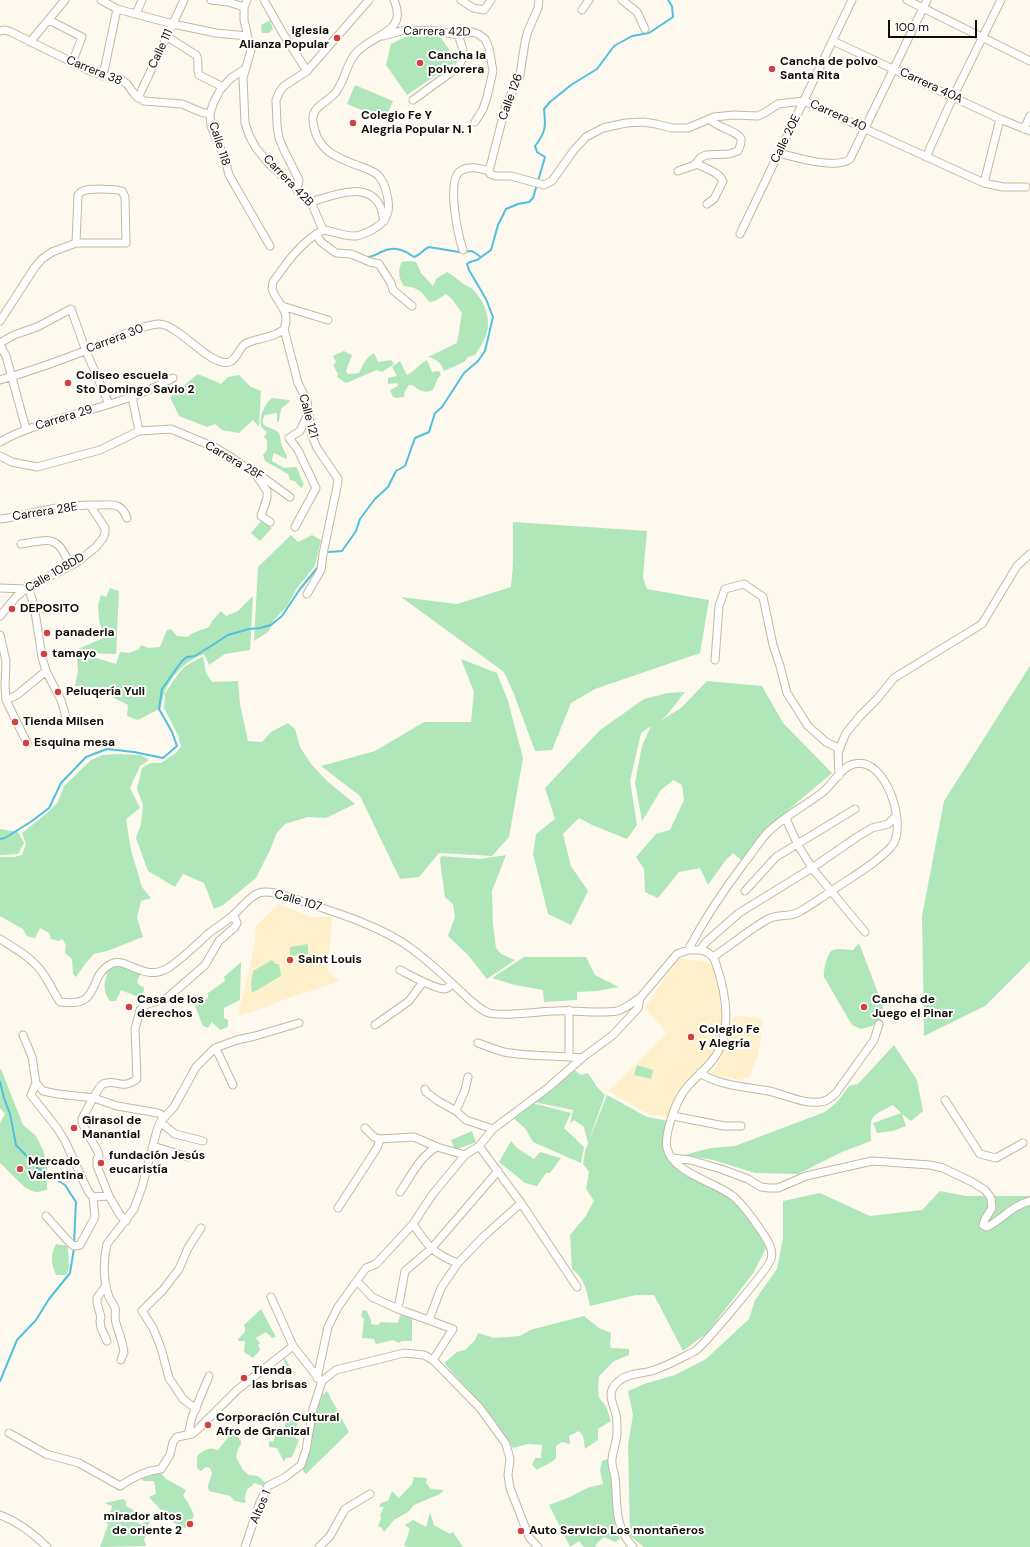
<!DOCTYPE html>
<html>
<head>
<meta charset="utf-8">
<style>
	body { margin:0 }
	#map { position:relative; width:1030px; height:1547px; overflow:hidden; background:#fef9ee; font-family:"DM Sans",sans-serif }
	canvas { display:block }
	.scale { position:absolute; left:888px; top:20px; width:89px; height:18px; box-sizing:border-box; border:2px solid #110d05; border-top:0; padding-left:5px; font-size:12px; line-height:14px; white-space:nowrap; color:#110d05; -webkit-text-stroke:3px #fff; paint-order:stroke }
</style>
</head>
<body>
<div id="map">
<canvas width="1030" height="1547"></canvas>
<div class="scale">100 m</div>
</div>
<script>
const ctx = document.querySelector('canvas').getContext('2d');
ctx.lineJoin = 'round';
function fillPath(path, color) { ctx.fillStyle = color; ctx.fill(path, 'evenodd'); }
function stroke(path, color, width, dash) { ctx.strokeStyle = color; ctx.lineWidth = width; ctx.lineCap = dash ? 'butt' : 'round'; ctx.setLineDash(dash || []); ctx.stroke(path); }
function write(font, color, halo, rows, align = 'center') {
  ctx.font = font + ' "DM Sans",sans-serif'; ctx.lineWidth = 4; ctx.setLineDash([]); ctx.textBaseline = 'middle'; ctx.strokeStyle = halo; ctx.fillStyle = color; for (const [text, x, y, turn = 0] of rows) {
    ctx.save(); ctx.translate(x, y); ctx.rotate((+turn || 0) * Math.PI / 180); ctx.textAlign = isNaN(turn) ? turn : align; if (halo) ctx.strokeText(text, 0, 0); ctx.fillText(text, 0, 0); ctx.restore();
  }
}
fillPath(new Path2D(`
	M278,904L311,917H332L328,971L339,981L323,987L294,996L255,1011L238,1016L254,949L256,926Z
	M678,958L712,963L718,989L723,1023L713,1054L677,1092L667,1117L648,1114L608,1091L667,1033L645,1008Z
	M735,1016L762,1018V1032L758,1054L750,1077L740,1080L711,1074L721,1059L729,1039L733,1018Z`), '#fff0cc');
fillPath(new Path2D(`
	M270,20L273,29L269,33H262L261,25Z
	M411,34L439,35L457,61L407,95L386,65L391,44Z
	M355,85L393,101L385,120L347,104Z
	M408,261L416,262L421,273L433,286L436,279L447,272C453,275 457,279 462,283C465,285 468,286 471,288C477,293 482,300 485,308C492,328 486,339 475,355L468,357L464,362L444,371C441,363 437,359 428,357L457,343L462,313L452,299L446,294L435,301L429,302C421,290 418,288 404,286C399,279 397,270 402,262Z
	M344,351L352,355L346,371L348,374L359,373C363,365 366,357 374,353L378,362L391,360L394,364L382,372L377,370L346,383L337,377L338,374L333,365L336,362L333,356Z
	M427,360L432,372L439,371L441,375L438,378L433,390C424,394 419,390 412,385H409L405,391L404,397L397,398L393,397L390,390L398,386L397,383L388,384V378L397,376L392,367L400,361L407,375C415,371 419,364 427,360Z
	M198,374L221,384L228,377L239,375L251,387L261,391L259,427L253,420L239,433L222,430L215,424L207,427L179,416L170,397Z
	M272,398L289,400L290,401L281,409L279,421L277,423V413L265,415C256,429 274,426 279,433C281,437 280,442 282,446C283,450 286,453 287,457L286,459L274,453L273,455L272,461L284,468L296,467C300,472 300,479 304,484L301,488L295,481L290,480L288,474L265,461L263,455L267,450V440L264,437L267,432L261,427C259,417 264,404 272,398Z
	M263,519L272,528L260,541L251,533Z
	M513,522L647,531L643,578L647,589L709,600L700,653L595,689L571,703L552,750L535,751L514,694L504,672L401,597L457,604L511,587L513,564Z
	M291,535L298,542L312,535L321,540L315,566L297,588L287,606L275,619L268,632L254,641L258,567Z
	M110,588L119,591L116,654L83,653L78,649L108,636L110,638L108,629L101,628L99,620L98,605L101,595L106,597Z
	M253,596L250,650L225,654L209,665L204,654C180,663 164,683 161,708L138,720L127,716L128,705L104,693H94L83,686H75L78,671L77,659L80,656L93,657L116,664L120,652L129,653L139,649L141,645L148,648L160,647L167,630L171,629L177,636L187,637L193,633L209,627L212,621L221,611L226,616L238,611Z
	M203,656L206,673L212,682L238,681L240,704L248,741L262,742L271,732L288,723L295,729L300,747L311,764L327,781L355,804L326,818L308,817L285,824L276,834L271,848L256,878L223,905L214,909L204,883L183,874L175,887L148,871L136,838L141,824L143,805L137,789L142,768L151,763H161L176,753L181,746L178,735L164,708L165,694L173,681L184,667Z
	M461,659L497,673L508,701L523,758L509,837L492,856L439,853L419,877L400,879L360,796L321,766L375,751L424,722H471L474,692Z
	M1030,666V961L985,1006L924,1036L922,916L944,801Z
	M707,681L762,686L783,723L832,773L780,817L741,860L733,853L725,861L708,885L700,868L679,872L658,898L645,892L644,869L636,857L656,834L670,830L684,800L682,785L673,780L661,790L642,821L635,783L642,746L651,726L641,733L630,781L637,825L627,839L592,825L579,818L563,834L571,866L588,891L571,925L548,914L533,854L536,834L555,819L545,788L600,730L644,699L668,693L685,692L667,715L660,721L681,708Z
	M118,754L141,755L149,760L140,766L130,788L140,808L126,819L131,850L142,887L151,898L141,901L137,918L143,937L107,951L94,954L85,964L76,977L73,974L72,959L65,953L66,945L62,939L59,941L51,939L49,933L40,928L35,938L27,936L23,929L0,916V857H14L22,855L26,844L22,833L46,814L58,802L64,786L91,760L103,755Z
	M0,829L18,832L24,843L18,854L0,855Z
	M506,855L492,891L493,924L496,948L501,954L515,960L487,979L468,955L448,936L455,917L453,904L445,897L440,860L441,856L481,859Z
	M859,943L883,1006V1018L872,1026L861,1029L852,1025L824,977C823,972 827,952 833,950C838,948 847,950 853,950Z
	M308,944V954L290,956V947Z
	M524,957H586L595,975L619,987L597,991L577,992V1000L544,1002L543,990L515,985L492,978Z
	M272,960L276,964H279L281,976L252,993L251,984L253,971Z
	M241,962L240,1000L224,1008V1018L228,1020V1027L220,1030L212,1022L208,1028L203,1026L195,1006L208,998V993L225,981L224,977Z
	M117,964L141,973L137,981L139,985L144,987L143,999L121,990L116,1001H110C101,989 105,981 109,969Z
	M894,1045L917,1080L923,1111L911,1121L902,1114L906,1126L893,1131L877,1133L873,1123L901,1113L893,1105C870,1117 870,1114 871,1141L842,1152L798,1174L755,1173L713,1160L684,1155L711,1148L735,1146L825,1112L838,1101L849,1086L858,1084Z
	M637,1065L653,1070L651,1079L634,1075Z
	M1,1069L23,1125L36,1136L43,1150L47,1165V1190C44,1190 40,1192 37,1192C25,1192 10,1171 0,1163V1123L5,1114L0,1108V1070Z
	M574,1069L580,1075L588,1073L597,1087L605,1095L588,1143L584,1127L574,1120L570,1123L573,1110L534,1102Z
	M607,1095L647,1117L669,1121L665,1135L681,1171L732,1198L743,1210L767,1246L754,1272L707,1333L683,1351L654,1295H636L590,1306C587,1292 584,1277 572,1269L570,1235L585,1217L594,1201L586,1189L589,1172L583,1164L585,1151Z
	M532,1103L571,1113L564,1128L584,1147L581,1163L533,1142L525,1128L513,1118Z
	M472,1131L476,1142L455,1150L451,1140Z
	M511,1141L517,1148L534,1159L540,1152L561,1158L550,1173H546L537,1186L525,1183L499,1162Z
	M940,1191L966,1196H1030V1547H644L630,1536L628,1445L633,1415L628,1391L644,1384L675,1375L706,1359L749,1319L755,1300L777,1269L783,1238V1201L820,1193L870,1216L922,1210Z
	M56,1244L68,1246L69,1268L66,1275H56C51,1262 50,1257 56,1244Z
	M261,1309L276,1337L272,1338L266,1332L256,1338L260,1343L258,1345L260,1350L253,1358L244,1352L245,1341H238L239,1338C243,1334 247,1332 244,1325Z
	M363,1310L367,1311L371,1320V1324L378,1325L381,1322L398,1323L400,1315L412,1318V1341H402L399,1343L393,1340L376,1344L374,1339L362,1338L364,1319L361,1316Z
	M584,1316L599,1328L611,1333L610,1344L611,1348L629,1349V1355L614,1361L599,1376L598,1388L599,1398L606,1406L611,1421L598,1429V1440L585,1449L583,1436L579,1431L569,1436L570,1444L562,1442L556,1446V1458C551,1464 544,1465 537,1470L532,1465L535,1458H541L542,1445L528,1444L513,1448L492,1417L444,1363L457,1352L465,1350L475,1340L478,1333L494,1338L520,1336L530,1330Z
	M284,1357L291,1368L285,1377L280,1375V1371L287,1368L283,1358Z
	M327,1391L349,1432L306,1474L303,1471V1465L320,1397Z
	M287,1418L298,1421L296,1431L293,1432L292,1436L299,1440L292,1457L286,1458L284,1462L277,1448L269,1447V1441L273,1442L275,1436L282,1437Z
	M233,1431L241,1441V1444L238,1449L236,1457L243,1470L249,1475L258,1476L268,1485L263,1486L254,1483L252,1486L247,1489L245,1497L246,1502L244,1503L235,1501L230,1496L209,1491L208,1486L212,1473L210,1468L206,1467L201,1471L197,1468V1456C204,1450 209,1446 218,1450Z
	M608,1459L613,1484L615,1526L620,1539L615,1542L604,1537L598,1542L595,1547H584L579,1541L570,1547L549,1505L570,1497L587,1488L603,1484L600,1470L602,1461Z
	M160,1472L166,1479L186,1490L183,1496C189,1502 190,1508 194,1515L190,1524L183,1529L169,1519L149,1497L156,1494L154,1481H143L141,1477Z
	M410,1477L427,1478L426,1483L431,1489L444,1490L440,1494L414,1505L408,1512L394,1520L384,1532L382,1528L378,1526L381,1519L380,1515L384,1507H379L381,1503L388,1501L392,1491L399,1498L412,1484L414,1478Z
	M124,1499L126,1502V1506L135,1511C137,1517 134,1524 142,1524L148,1520L150,1522L147,1527L148,1530L144,1539L146,1546L100,1547L108,1525L103,1518L107,1512L111,1511L112,1506L104,1503Z
	M430,1512L434,1525L450,1534L453,1532L463,1547H405L408,1545L404,1546L410,1529L405,1525L413,1520L426,1527Z`), '#afe7ba');
stroke(new Path2D(`
	M367,257C373,257 376,255 381,252C394,246 403,249 414,257C422,254 422,250 429,247L459,252L472,251L481,257
	M329,552L342,551L356,531L360,519L375,499L388,487L396,471L405,466L415,438L429,432L435,413L442,407L464,373L478,361L485,351L493,317L486,299L469,270L467,264L470,262L477,260L491,250L498,225L506,209L518,204L529,202L533,198L545,157L537,152L535,146C546,132 546,126 544,109L550,102L571,85L597,69L614,46L632,36L649,33L673,17L672,6L668,0
	M0,839L5,838L32,821L49,808L61,783L86,757L107,749L134,752L163,758L177,746L172,732L159,709L162,689L182,661L187,657L195,656L211,646L228,635L249,629L260,628L271,625L282,616L300,589L318,567L319,559
	M0,1082L4,1098L10,1114L16,1145L38,1168L65,1185L76,1202L74,1244
	M0,1381L17,1340L36,1320L49,1299L70,1273L74,1248`), '#51bfde', 2);
const minor = new Path2D(`
	M101,0L117,9L173,24L216,33L247,36
	M211,0L228,2L244,7
	M247,0L244,7V20L251,50L243,78L245,123L249,135L256,148L269,164L311,202L323,230
	M264,0L282,32L307,71
	M461,0L473,8L484,10L491,0
	M622,0L637,12L645,29
	M907,0L1030,61
	M582,10L589,0
	M136,14L142,0
	M49,20L82,37L72,63
	M0,31L5,30L11,32L92,72L122,80L127,84L135,95L144,101L182,104L201,112L210,114
	M166,36L196,55C200,61 196,68 199,75L223,87
	M383,36L405,30L436,31L458,35L472,32L478,34L485,39L489,48L493,71L487,97L483,109L475,122
	M833,41L1000,119L1030,131
	M30,42L65,0
	M245,69L231,78L220,90L213,104L210,114L211,126L225,159L229,175L270,246
	M103,76L117,9
	M138,98L184,0
	M413,100L457,68C467,55 463,49 458,35
	M1024,129L1030,116
	M779,153C795,157 836,170 850,159L927,0
	M926,157L953,97L1001,0
	M696,163C705,169 718,171 723,181L714,199L707,204
	M489,171L506,105L520,75L525,42L528,31L538,8L539,0
	M678,171L695,165L700,158L706,155L729,154L738,151C739,148 742,143 741,139C738,131 716,127 709,119
	M984,183L1000,119
	M297,190L299,180L284,150L279,138L277,125L276,100L280,91L284,86L307,71L369,0
	M311,202C331,196 367,180 380,206C382,210 383,216 384,221
	M323,230C334,231 345,237 356,236C361,235 366,233 370,231C388,222 392,210 386,191C385,185 382,180 378,175C373,171 365,168 359,166C335,157 316,150 313,121C311,106 329,102 336,92C345,80 346,65 355,54C371,34 409,34 394,0
	M316,234L321,242L336,253L351,254L370,262L379,264L391,283L393,290L412,306
	M740,234L852,0
	M463,250C458,235 447,183 459,172C468,165 479,168 489,171L490,174L496,176H511L544,185L552,181L574,150L586,137L603,128L626,123L643,122L656,124L672,128H688L714,117L734,115L758,116L766,112L778,104L804,101L984,183L1003,187H1026
	M282,306L328,320
	M0,321L35,267L42,259L52,252L76,243H126L125,197L122,191C115,189 90,188 83,191C80,192 80,193 78,195L76,243
	M0,343L14,335L37,327L71,309L86,351L109,404
	M0,345L6,356L26,429
	M0,380C31,371 62,360 92,348C113,340 135,327 158,324C177,322 211,368 229,362C237,360 238,349 245,344C257,337 273,339 284,329
	M132,397L139,431
	M0,442C23,429 49,422 75,414C109,405 142,395 173,378
	M0,456L12,462L37,467L100,450L139,431L171,429L214,447L231,457L248,469L261,476L290,497
	M256,475L267,491V498L261,516L270,522
	M0,519C16,517 30,513 46,510C63,506 82,505 99,505C105,505 112,504 117,506C123,508 125,513 127,518
	M295,527L316,488L298,450L289,438L300,431L309,412
	M21,544C51,539 58,535 70,566
	M28,587L34,605L42,657L46,671L61,700L66,717
	M0,588L26,589
	M307,594L321,570L323,554L337,487L338,479L317,448L312,436L307,401L298,383L284,329C291,311 278,305 272,289L273,282C287,262 301,242 323,230
	M0,616L16,597L28,587L76,563L96,547L103,538L105,533V528L90,505
	M0,635L6,661L5,686L6,700L27,743
	M715,660L719,606L725,589L744,584L763,597L773,645L780,666L787,693L808,726L826,742L840,749
	M6,700L17,695L46,671
	M839,776L838,752L846,733L860,716L877,699L894,678L982,624L1017,566L1030,554
	M786,819L798,845L812,868L865,932
	M745,891L776,857L855,809
	M0,939C16,949 34,959 44,975C50,984 54,993 60,1002C103,1008 86,977 111,964C126,956 144,983 168,968C183,958 196,945 209,933C216,928 224,923 231,917C240,910 248,897 259,893C264,891 270,892 275,893C284,895 292,898 301,901C335,912 383,927 412,949C427,960 441,973 455,986C465,995 476,1008 489,1013C502,1017 541,1011 556,1011C577,1010 597,1014 617,1011C625,1009 633,1002 640,998
	M688,950C705,918 723,891 745,862C753,852 760,840 769,831C785,816 806,805 823,792C833,784 841,767 854,764C886,755 909,828 891,847C876,864 848,879 830,892C819,899 809,907 797,913C789,917 778,914 768,919C749,930 731,945 713,957
	M700,950L706,942L739,913L812,868L857,837L872,828L888,824L896,816
	M400,970C410,975 434,989 445,989C448,988 450,986 453,984
	M375,1025L409,1001L423,982
	M23,1035L32,1057L36,1083L43,1091L58,1094L94,1098L117,1106L158,1113L165,1117
	M478,1043C487,1046 495,1050 504,1052C530,1057 556,1055 582,1058
	M215,1048L219,1055L233,1085
	M569,1057V1010
	M700,1073C720,1086 746,1087 769,1091C786,1095 803,1104 820,1102C827,1102 831,1097 836,1093L874,1040L879,1024
	M36,1083L31,1095L57,1128L65,1141L88,1191L93,1197L109,1196
	M425,1089L426,1092L438,1101L456,1111L466,1120L493,1129
	M945,1100L980,1154L996,1158L1023,1143
	M456,1111L465,1090L468,1077
	M673,1116L724,1126H741
	M160,1122L175,1134L203,1141
	M365,1128L374,1137L380,1139L414,1137L437,1147L465,1155
	M153,1146L188,1157
	M479,1146L521,1203L577,1287
	M672,1158L690,1160L721,1169L748,1179L761,1187L769,1188H778L806,1176L872,1161L930,1165L943,1168L972,1182L985,1190L991,1198L992,1208L985,1219L983,1225L987,1227C1003,1219 1011,1206 1030,1201
	M400,1192C411,1176 420,1156 437,1147
	M338,1208L377,1148L380,1139
	M46,1216L69,1242L74,1246L80,1245L95,1217L93,1197
	M126,1221L120,1215L109,1196L97,1166V1159L99,1156L98,1152L82,1123V1119C85,1113 99,1086 103,1084C117,1078 120,1091 137,1079L135,1029L140,1010L147,1004L166,999L205,965L219,941L235,927L237,923L234,916L231,917
	M413,1224C427,1245 433,1254 458,1263
	M357,1281L372,1297L398,1309L453,1329L433,1360
	M106,1285L97,1298V1303L101,1317L100,1321L101,1328L107,1341
	M271,1297L293,1346L319,1379
	M398,1309L405,1271L431,1249L498,1171
	M429,1320L441,1288L458,1263L483,1237L521,1203
	M121,1360L123,1354L124,1353C123,1342 119,1334 116,1323C114,1318 116,1313 115,1308C114,1303 110,1301 109,1297C103,1280 103,1262 107,1244L134,1209L142,1187L157,1130L160,1122L174,1107L196,1067L215,1048L237,1040L255,1036L299,1023
	M317,1378L328,1327L338,1307L366,1268L376,1264L413,1224L432,1195L465,1155L479,1146L493,1129L549,1087L582,1058L613,1035L638,1008L640,998L677,954L688,950H700L707,952L713,957L715,961C725,989 732,1024 718,1052C710,1068 691,1079 682,1094C675,1105 664,1135 667,1148C673,1174 715,1181 734,1197C745,1207 754,1220 762,1232C767,1240 774,1249 771,1259C770,1267 702,1347 695,1351C681,1358 666,1367 651,1371C641,1374 628,1373 619,1381C605,1392 613,1402 616,1415C617,1419 617,1425 617,1430C618,1439 613,1449 612,1459C611,1465 614,1471 615,1477C618,1504 613,1525 633,1547
	M196,1409L183,1399L169,1378L161,1348L153,1328L142,1311L163,1290L172,1278L179,1269L188,1248L201,1228
	M9,1433L46,1454L79,1463L120,1486C133,1477 145,1471 161,1469L170,1455L173,1442L177,1437L192,1434L197,1430L237,1390L293,1346
	M188,1435L192,1417L209,1376
	M0,1515C19,1522 33,1533 47,1547
	M245,1547L260,1502L268,1486L284,1478L301,1465L306,1450L313,1409L322,1381L336,1370L404,1353L424,1355L433,1360L480,1408L506,1444L510,1459L508,1475L510,1488L529,1537L538,1547
	M319,1547L330,1536L345,1509L370,1494`);
stroke(minor, '#c4b99e', 9);
stroke(minor, '#fff', 7);
for (const [x, y, r, color] of [
	[337,38,4,"#d0413f"],
	[420,63,4,"#d0413f"],
	[772,69,4,"#d0413f"],
	[353,123,4,"#d0413f"],
	[68,383,4,"#d0413f"],
	[12,609,4,"#d0413f"],
	[47,633,4,"#d0413f"],
	[44,654,4,"#d0413f"],
	[58,692,4,"#d0413f"],
	[15,722,4,"#d0413f"],
	[26,743,4,"#d0413f"],
	[290,960,4,"#d0413f"],
	[129,1007,4,"#d0413f"],
	[864,1007,4,"#d0413f"],
	[691,1037,4,"#d0413f"],
	[74,1128,4,"#d0413f"],
	[101,1163,4,"#d0413f"],
	[20,1169,4,"#d0413f"],
	[244,1378,4,"#d0413f"],
	[208,1425,4,"#d0413f"],
	[190,1524,4,"#d0413f"],
	[521,1531,4,"#d0413f"]
]) { const dot = new Path2D(); dot.arc(x, y, r, 0, 2 * Math.PI); ctx.fillStyle = color; ctx.fill(dot); stroke(dot, '#fff', 1.5); }
write('bold 12px', '#110d05', '#fff', [
	["Iglesia",329,31,"right"],
	["Alianza Popular",329,45,"right"],
	["Cancha la",428,56],
	["polvorera",428,70],
	["Cancha de polvo",780,62],
	["Santa Rita",780,76],
	["Colegio Fe Y",361,116],
	["Alegria Popular N. 1",361,130],
	["Coliseo escuela",76,376],
	["Sto Domingo Savio 2",76,390],
	["DEPOSITO",20,609],
	["panaderia",55,633],
	["tamayo",52,654],
	["Peluqería Yuli",66,692],
	["Tienda Milsen",23,722],
	["Esquina mesa",34,743],
	["Saint Louis",298,960],
	["Casa de los",137,1000],
	["derechos",137,1014],
	["Cancha de",872,1000],
	["Juego el Pinar",872,1014],
	["Colegio Fe",699,1030],
	["y Alegría",699,1044],
	["Girasol de",82,1121],
	["Manantial",82,1135],
	["fundación Jesús",109,1156],
	["eucaristía",109,1170],
	["Mercado",28,1162],
	["Valentina",28,1176],
	["Tienda",252,1371],
	["las brisas",252,1385],
	["Corporación Cultural",216,1418],
	["Afro de Granizal",216,1432],
	["mirador altos",182,1517,"right"],
	["de oriente 2",182,1531,"right"],
	["Auto Servicio Los montañeros",529,1531]
], 'left');
write('12px', '#110d05', '#fff', [
	["Carrera 42D",437,32,1],
	["Calle 111",161,49,-65],
	["Carrera 38",94,71,22],
	["Carrera 40A",931,86,25],
	["Calle 126",511,97,-70],
	["Carrera 40",838,116,24],
	["Calle 20E",786,139,-64],
	["Calle 118",219,144,72],
	["Carrera 42B",288,181,46],
	["Carrera 30",115,339,-21],
	["Calle 121",308,416,75],
	["Carrera 29",64,418,-17],
	["Carrera 28F",234,461,30],
	["Carrera 28E",45,512,-9],
	["Calle 108DD",55,573,-30],
	["Calle 107",298,901,16],
	["Altos 1",261,1507,-67]
]);
</script>
</body>
</html>
